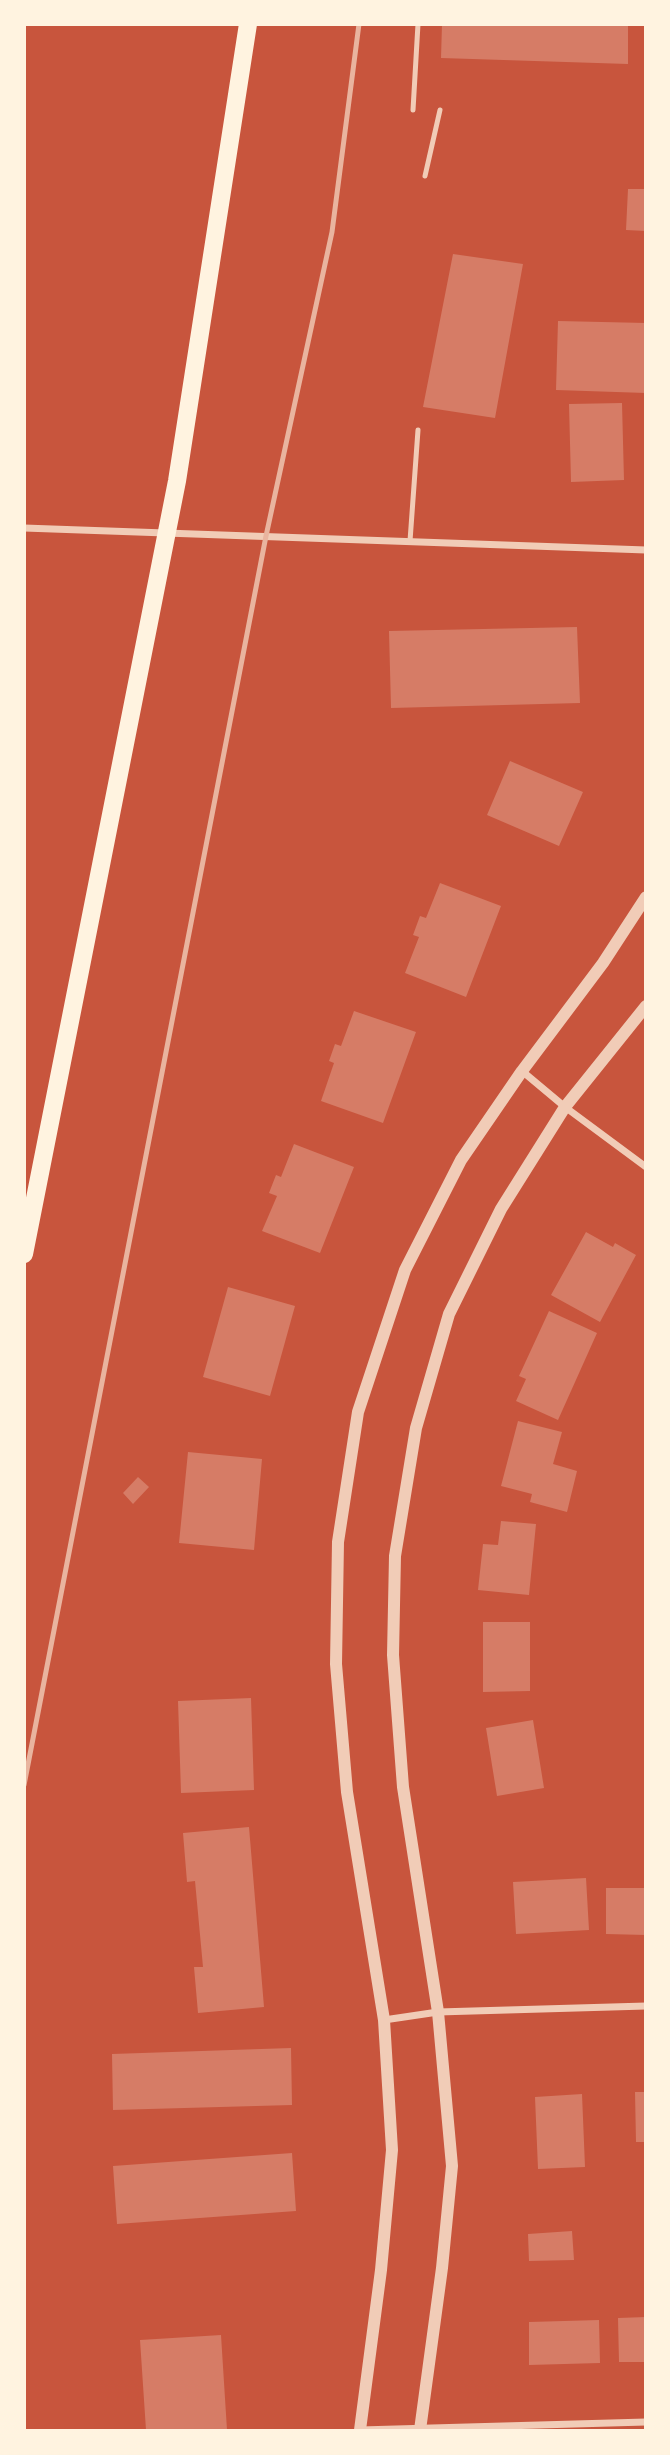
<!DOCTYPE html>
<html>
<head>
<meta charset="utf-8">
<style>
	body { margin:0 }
	#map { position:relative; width:670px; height:2455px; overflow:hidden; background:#c8553d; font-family:"Sofia Sans Condensed",sans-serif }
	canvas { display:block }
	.frame { position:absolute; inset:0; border:26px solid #fff3e0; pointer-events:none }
</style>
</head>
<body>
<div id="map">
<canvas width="670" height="2455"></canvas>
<div class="frame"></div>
</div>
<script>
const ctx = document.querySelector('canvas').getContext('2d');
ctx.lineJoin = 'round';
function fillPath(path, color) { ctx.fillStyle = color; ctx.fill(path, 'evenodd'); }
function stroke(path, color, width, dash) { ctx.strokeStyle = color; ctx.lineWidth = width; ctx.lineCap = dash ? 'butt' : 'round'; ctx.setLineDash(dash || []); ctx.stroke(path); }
fillPath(new Path2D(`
	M442,24H628V64L441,58Z
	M628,189H646V231L626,230Z
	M453,254L523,264L495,418L423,407Z
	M558,321L646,323V393L556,390Z
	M622,403L624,480L571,482L569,404Z
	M577,627L580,703L391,708L389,631Z
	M510,761L583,792L559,846L487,815Z
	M440,883L501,906L466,997L405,973L419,937L413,935L420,916L426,918Z
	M354,1011L416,1032L383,1123L321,1101L334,1063L329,1061L335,1044L341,1046Z
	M294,1144L354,1167L320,1253L262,1231L277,1196L269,1193L276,1175L281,1177Z
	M586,1232L613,1247L615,1243L636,1255L600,1322L551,1295Z
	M228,1287L295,1306L270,1396L203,1377Z
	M549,1311L597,1333L558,1420L516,1401L526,1379L519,1376Z
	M518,1421L562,1432L553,1464L577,1471L567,1512L530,1502L532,1494L501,1486Z
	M188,1452L262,1459L254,1550L179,1543Z
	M138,1477L149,1487L133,1504L123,1493Z
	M501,1521L536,1524L529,1595L478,1590L483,1544L498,1545Z
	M483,1622H530V1691L483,1692Z
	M251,1698L254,1790L181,1793L178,1701Z
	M533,1720L544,1788L497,1796L486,1728Z
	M249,1827L264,2007L198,2013L194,1967H203L195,1881L187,1882L183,1833Z
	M586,1878L589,1930L516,1934L513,1882Z
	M606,1888H646V1935L606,1934Z
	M291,2048L292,2105L113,2110L112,2054Z
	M635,2092H646V2142H636Z
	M582,2094L585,2167L538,2169L535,2097Z
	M292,2153L296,2211L117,2224L113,2166Z
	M572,2231L574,2260L529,2261L528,2234Z
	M646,2317V2362H619L618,2318Z
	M599,2320L600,2363L529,2365V2322Z
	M221,2335L227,2430H146L140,2340Z`), '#d67c66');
stroke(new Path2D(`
	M413,110L418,24
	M425,176L440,110
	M410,541L418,430`), '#f1ccb7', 5);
stroke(new Path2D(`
	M24,528L646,550
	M522,1071L565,1107L646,1167
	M384,2020L438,2012L646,2006
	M360,2430L646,2422`), '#f1ccb7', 7);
stroke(new Path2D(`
	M360,2430L381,2270L392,2150L384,2020L347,1792L336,1664L338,1542L358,1412L405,1270L461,1160L522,1071L603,963L646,897
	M420,2430L442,2268L452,2166L438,2012L403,1787L393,1655L395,1556L416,1428L449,1314L501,1209L565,1107L646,1006`), '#f1ccb7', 12);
stroke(new Path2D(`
	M24,1254L177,481L248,24`), '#fff3e0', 18);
stroke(new Path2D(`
	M24,1785L266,536L332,232L359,24`), '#e9b49f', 5);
</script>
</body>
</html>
